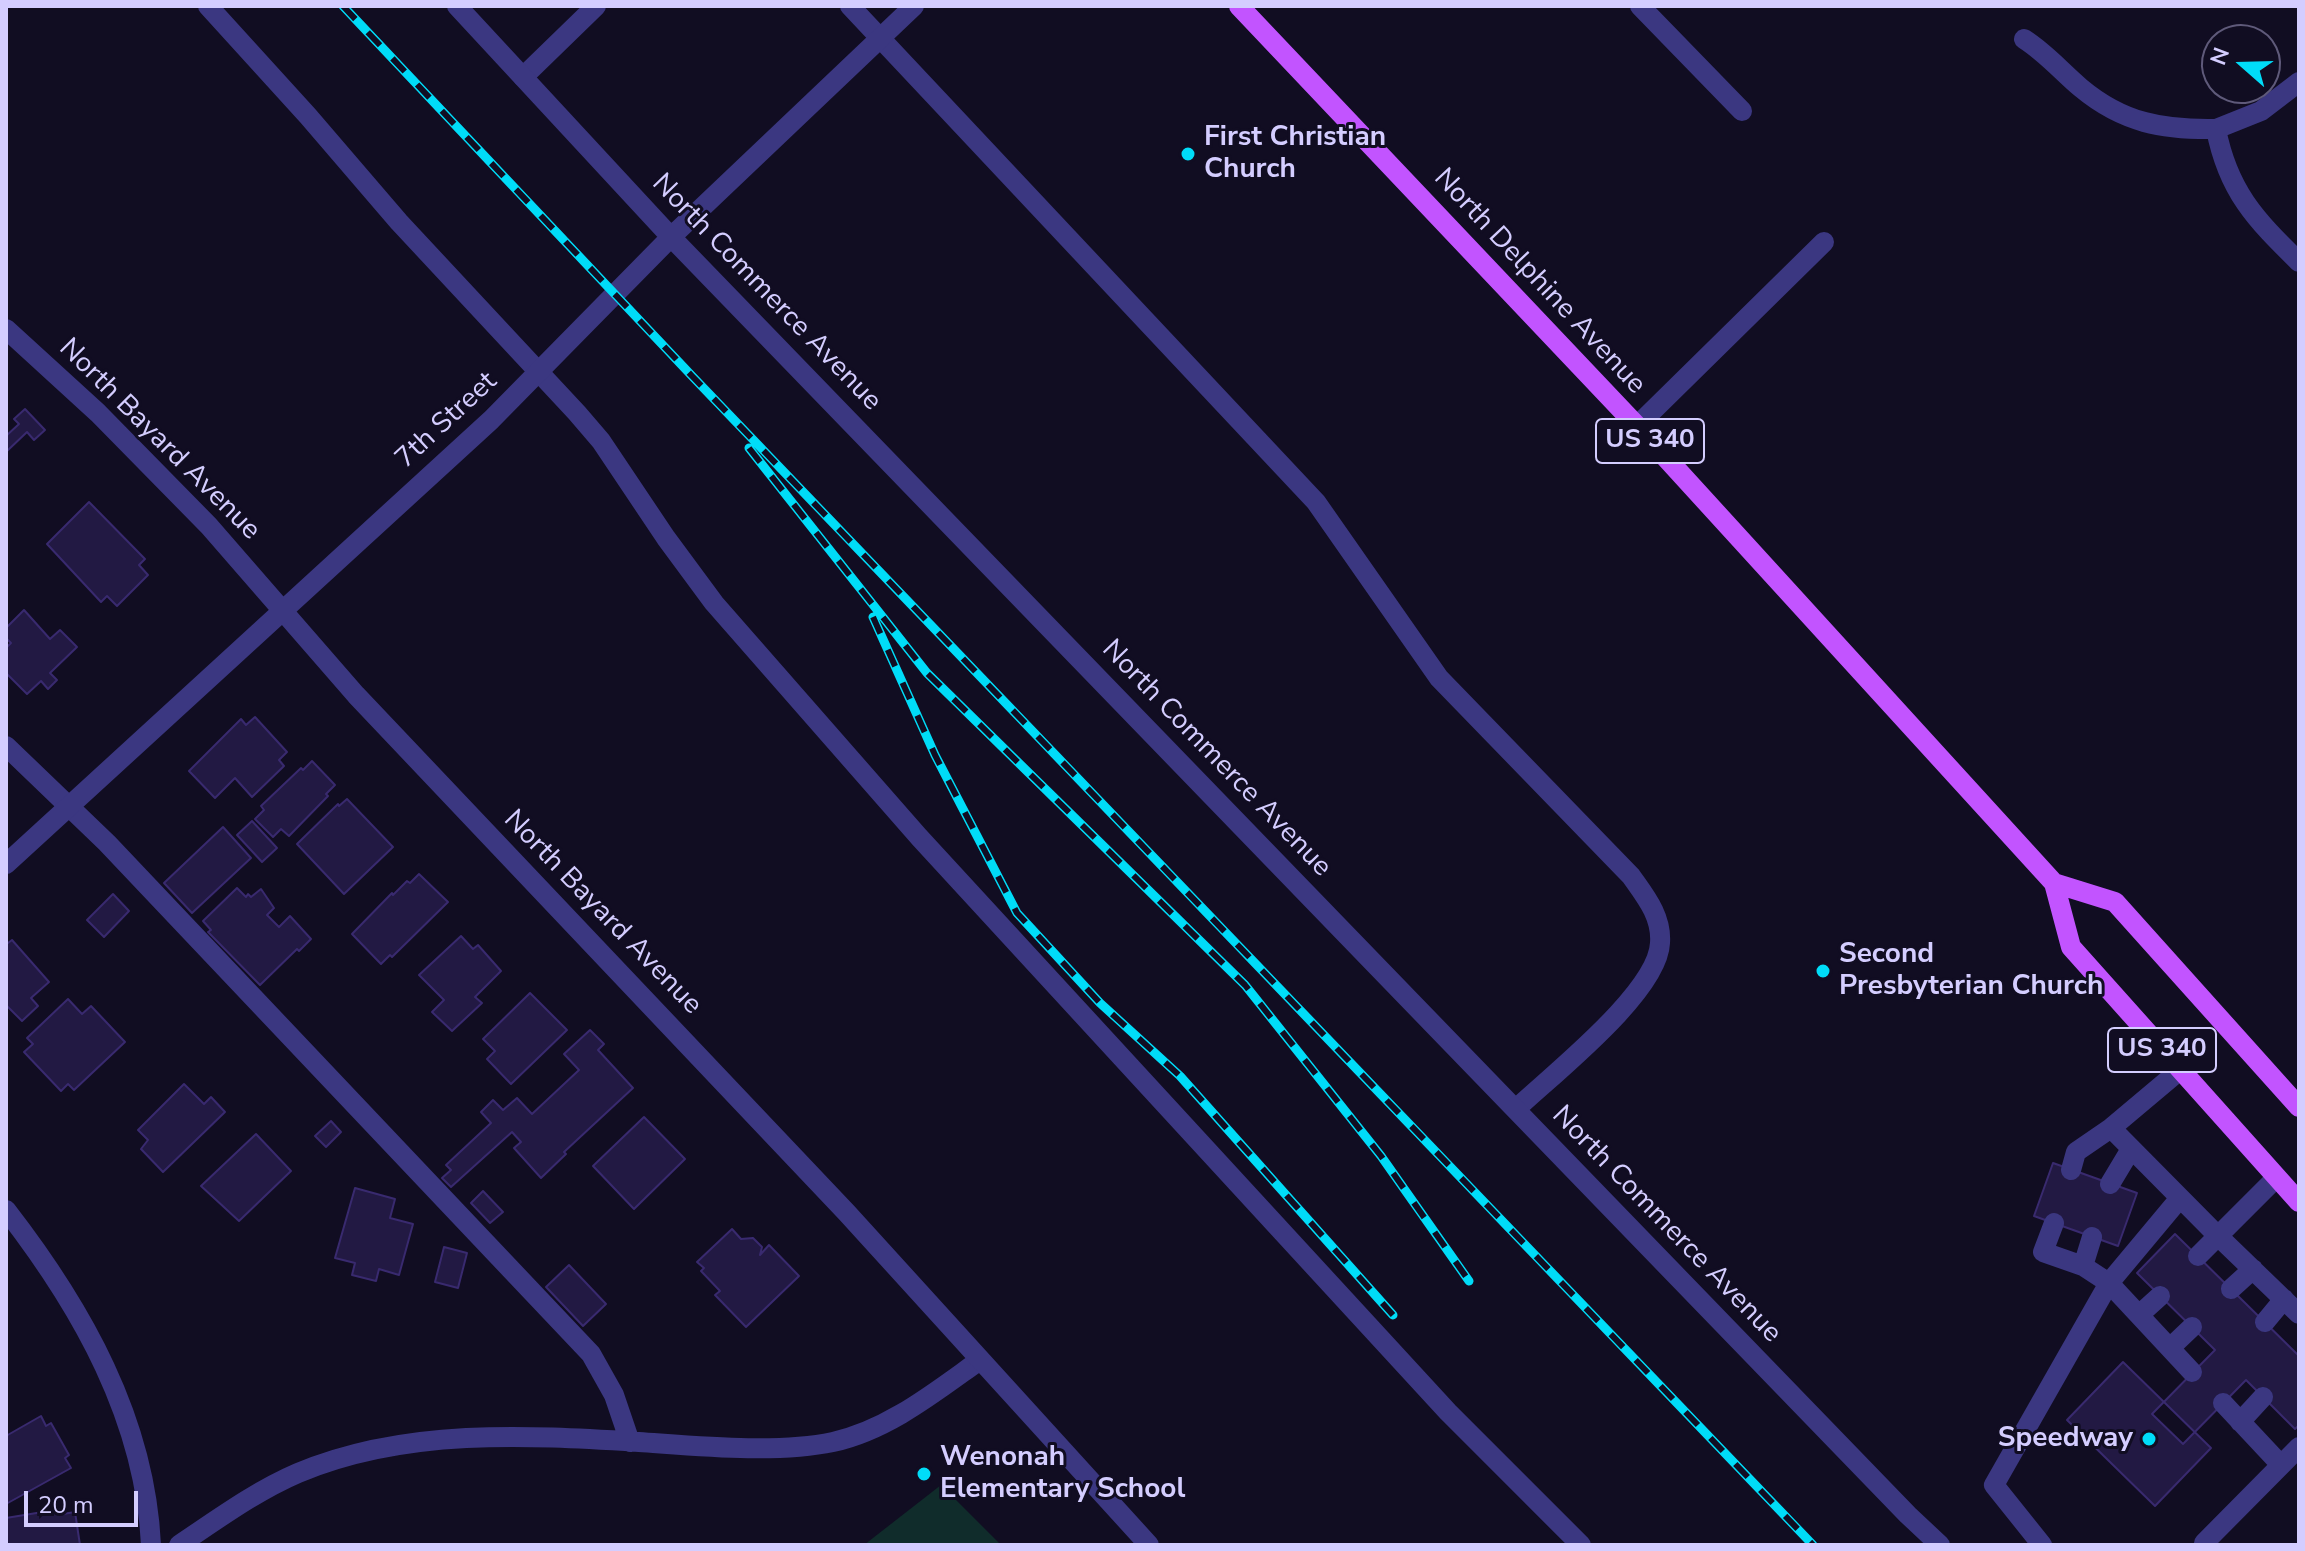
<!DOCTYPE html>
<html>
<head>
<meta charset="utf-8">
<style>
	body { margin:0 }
	#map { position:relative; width:2305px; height:1551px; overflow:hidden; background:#110d22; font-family:"Nunito Sans",sans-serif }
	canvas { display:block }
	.frame { position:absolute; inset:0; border:8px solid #d4cdff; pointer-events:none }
	.north { position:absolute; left:2201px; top:24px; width:80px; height:80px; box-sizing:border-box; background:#110d22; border:2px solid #5f5a7a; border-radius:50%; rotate:290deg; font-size:22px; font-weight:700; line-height:32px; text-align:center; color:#d4cdff }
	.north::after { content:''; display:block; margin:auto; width:28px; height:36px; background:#00dcf8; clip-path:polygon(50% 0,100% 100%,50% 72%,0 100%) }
	.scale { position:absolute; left:24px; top:1491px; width:114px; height:36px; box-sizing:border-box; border:4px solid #d4cdff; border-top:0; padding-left:10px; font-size:24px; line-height:28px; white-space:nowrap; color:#d4cdff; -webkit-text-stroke:6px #110d22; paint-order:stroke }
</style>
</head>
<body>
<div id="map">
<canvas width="2305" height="1551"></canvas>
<div class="frame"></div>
<div class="north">N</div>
<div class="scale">20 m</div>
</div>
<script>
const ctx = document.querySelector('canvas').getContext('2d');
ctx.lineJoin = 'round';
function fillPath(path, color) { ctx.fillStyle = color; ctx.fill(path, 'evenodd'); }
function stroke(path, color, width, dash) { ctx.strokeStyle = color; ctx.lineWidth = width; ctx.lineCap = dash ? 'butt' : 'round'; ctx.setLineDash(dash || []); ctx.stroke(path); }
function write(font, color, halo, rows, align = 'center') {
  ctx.font = font + ' "Nunito Sans",sans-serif'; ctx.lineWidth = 6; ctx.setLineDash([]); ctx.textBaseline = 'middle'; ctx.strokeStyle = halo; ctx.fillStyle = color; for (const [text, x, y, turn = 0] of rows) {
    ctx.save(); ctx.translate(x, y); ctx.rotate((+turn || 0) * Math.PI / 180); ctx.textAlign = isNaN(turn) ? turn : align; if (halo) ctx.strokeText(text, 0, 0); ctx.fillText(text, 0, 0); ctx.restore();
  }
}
fillPath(new Path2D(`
	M941,1485L1001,1545H864Z`), '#102c2b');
const building = new Path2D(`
	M25,409L45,430L34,440L27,432L6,452V436L19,424L14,419Z
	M89,502L145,559L139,565L148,575L117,606L107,596L101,602L47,544Z
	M24,610L50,639L60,630L77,647L50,673L57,680L48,689L41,681L27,694L6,673V648L11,643L6,638V628Z
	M255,717L287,752L279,760L284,766L252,797L235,778L215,798L189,771L241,719L246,725Z
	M312,761L335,785L326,794L328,796L289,836L281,829L273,837L255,819L264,810L261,806L301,768L303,770Z
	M347,799L393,847L344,894L297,844L338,804L339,806Z
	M252,821L277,848L262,862L237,835Z
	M223,827L251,858L192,913L164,883Z
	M419,874L448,902L392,957L390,955L381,964L352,934L392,893L393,895L407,881L410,883Z
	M237,888L246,897L248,894L251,897L261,889L274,908L267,915L279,927L290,916L311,939L299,951L297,949L260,985L208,932L211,930L203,921Z
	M113,894L129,911L104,937L87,920Z
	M461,936L473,949L478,945L501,971L475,997L482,1003L452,1031L432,1012L444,1000L419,975Z
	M12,940L49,982L31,998L38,1006L22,1021L6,1005V941L8,943Z
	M530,993L567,1030L511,1084L487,1059L495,1051L483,1039Z
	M68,999L82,1014L91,1006L125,1042L74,1090L68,1084L61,1091L24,1052L33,1044L27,1038Z
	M590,1030L604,1044L598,1050L633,1088L564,1152L566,1154L541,1178L514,1148L521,1142L512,1132L451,1187L442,1178L451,1170L446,1165L491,1123L481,1112L493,1100L503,1110L517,1098L532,1114L579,1070L564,1054Z
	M184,1084L204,1104L211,1097L225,1112L163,1172L141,1149L148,1140L138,1130Z
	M644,1117L685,1159L634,1209L593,1166Z
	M331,1121L341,1132L326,1147L315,1136Z
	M256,1134L291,1171L239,1221L201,1186Z
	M2053,1163L2137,1193L2118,1246L2034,1216Z
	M355,1188L395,1199L390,1218L413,1224L399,1275L379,1269L376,1281L352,1275L355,1263L335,1258Z
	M483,1191L503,1212L490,1223L471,1203Z
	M732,1229L741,1239L753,1238L762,1247L760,1255L769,1245L799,1276L746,1327L715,1295L720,1291L701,1271L704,1268L697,1262Z
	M2175,1234L2299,1356V1425L2295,1429L2246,1380L2183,1444L2152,1414L2215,1350L2137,1273Z
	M444,1247L467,1253L458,1288L435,1282Z
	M569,1265L606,1304L583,1326L546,1287Z
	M2123,1362L2211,1448L2155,1506L2067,1420Z
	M41,1416L46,1426L51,1423L69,1455L65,1458L71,1468L6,1504V1436Z
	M61,1509L63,1514L75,1512L80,1545H6V1518Z`);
fillPath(building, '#221943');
stroke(building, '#392a6f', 2);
stroke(new Path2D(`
	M208,6L308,116L399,222L577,413L601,441L666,538L714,603L919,837L1448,1412L1581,1545
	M850,6L1316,502L1439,678L1631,876C1645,896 1662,916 1660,943C1658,992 1553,1074 1516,1109
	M1640,6L1742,111
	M523,77L596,6
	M1637,426L1824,242
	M6,746L107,843L591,1354L614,1395L630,1442
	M2180,1070L2111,1128L2218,1236L2299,1314
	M2071,1170L2076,1152L2111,1128
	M2110,1184L2131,1149
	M2054,1223L2043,1252L2083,1266L2109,1283L2180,1198
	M2198,1256L2276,1178
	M2083,1266L2092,1237
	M2231,1289L2253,1269
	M2139,1315L2160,1296
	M2265,1322L2284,1299
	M2171,1347L2192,1327
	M2223,1403L2281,1465
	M2240,1422L2263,1397
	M179,1545C218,1519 256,1491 298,1473C405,1428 526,1435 639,1442C697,1446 776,1454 833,1442C888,1430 935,1392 980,1360
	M2042,1545L1994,1485L2109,1283L2192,1372
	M2206,1545L2204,1543L2299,1447`), '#3b3781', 20);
stroke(new Path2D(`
	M457,6L671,237L1908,1515L1940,1545
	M2024,39C2046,53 2061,71 2081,88C2123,123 2163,130 2216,129C2228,191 2255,219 2299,262
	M2216,129L2261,111L2299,82
	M6,329L98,413L209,526L356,695L847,1213L1149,1545
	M6,864L491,420L671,237L914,6
	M6,1210C82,1308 145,1419 151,1545`), '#3b3781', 20);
stroke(new Path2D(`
	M1239,6L1637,426L2054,883L2071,947L2299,1202
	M2054,883L2115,902L2299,1107`), '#c254ff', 20);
const rail = new Path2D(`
	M343,6L692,376L1813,1545
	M749,448L927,673L1245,985L1381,1156L1469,1281
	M873,617L935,755L1017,913L1100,1003L1180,1076L1393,1315`);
stroke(rail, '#00dcf8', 9);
stroke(rail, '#110d22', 6, [18]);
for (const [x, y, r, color] of [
	[1188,154,8,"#00dcf8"],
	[1823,971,8,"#00dcf8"],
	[2149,1439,8,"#00dcf8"],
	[924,1474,8,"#00dcf8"]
]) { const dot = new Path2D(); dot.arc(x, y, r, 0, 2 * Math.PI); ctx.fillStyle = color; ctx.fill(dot); stroke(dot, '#110d22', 3); }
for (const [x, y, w] of [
	[1650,441,108],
	[2162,1050,108]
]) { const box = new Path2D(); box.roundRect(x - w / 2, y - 22, w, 44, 6); ctx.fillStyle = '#110d22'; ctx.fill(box); stroke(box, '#d4cdff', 2); }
write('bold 26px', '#d4cdff', null, [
	["US 340",1650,441],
	["US 340",2162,1050]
]);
write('bold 28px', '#d4cdff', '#110d22', [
	["First Christian",1204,138],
	["Church",1204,170],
	["Second",1839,955],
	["Presbyterian Church",1839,987],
	["Speedway",2133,1439,"right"],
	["Wenonah",940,1458],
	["Elementary School",940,1490]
], 'left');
write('28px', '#d4cdff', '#110d22', [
	["North Delphine Avenue",1539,282,47],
	["North Commerce Avenue",766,293,46],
	["7th Street",447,421,-43],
	["North Bayard Avenue",159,440,45],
	["North Commerce Avenue",1216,759,46],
	["North Bayard Avenue",602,913,46],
	["North Commerce Avenue",1666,1225,46]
]);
</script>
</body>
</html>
